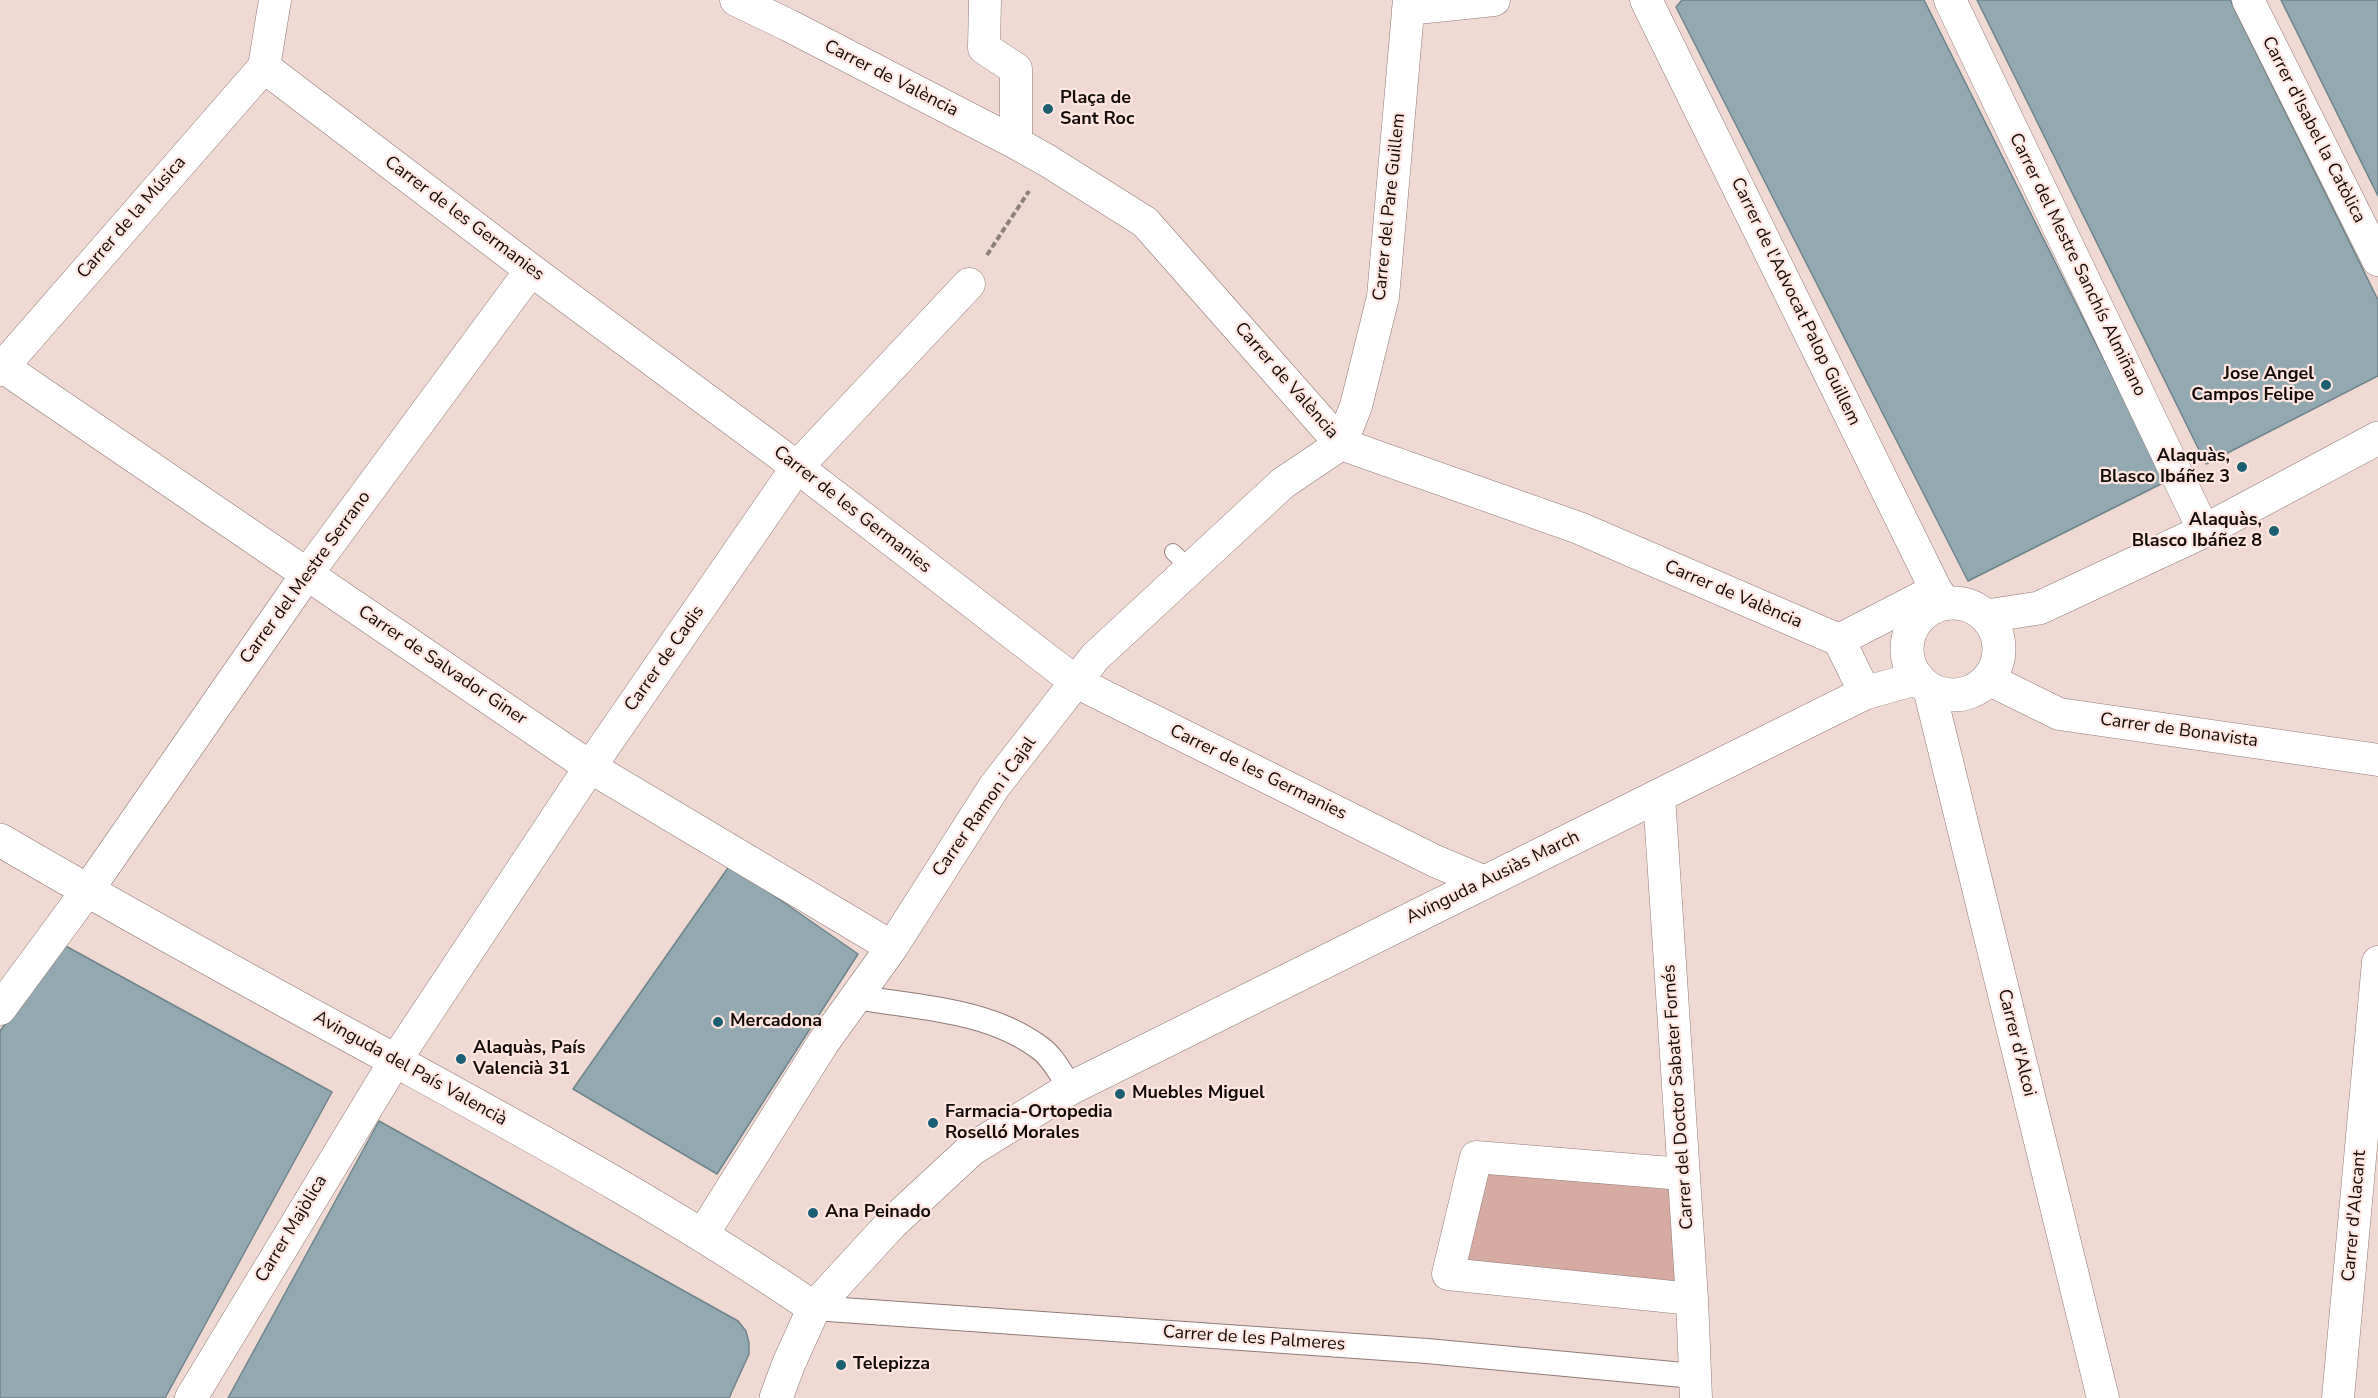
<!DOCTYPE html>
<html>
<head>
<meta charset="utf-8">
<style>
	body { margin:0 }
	canvas { display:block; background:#f1d9d3 }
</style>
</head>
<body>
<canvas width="2378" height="1398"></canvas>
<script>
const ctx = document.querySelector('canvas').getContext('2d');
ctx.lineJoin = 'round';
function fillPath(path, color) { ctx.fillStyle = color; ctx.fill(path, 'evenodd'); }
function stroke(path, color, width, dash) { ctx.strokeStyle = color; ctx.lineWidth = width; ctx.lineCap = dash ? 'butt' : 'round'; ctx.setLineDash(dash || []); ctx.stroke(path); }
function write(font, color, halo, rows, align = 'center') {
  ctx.font = font + ' "Nunito Sans",sans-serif'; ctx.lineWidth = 4.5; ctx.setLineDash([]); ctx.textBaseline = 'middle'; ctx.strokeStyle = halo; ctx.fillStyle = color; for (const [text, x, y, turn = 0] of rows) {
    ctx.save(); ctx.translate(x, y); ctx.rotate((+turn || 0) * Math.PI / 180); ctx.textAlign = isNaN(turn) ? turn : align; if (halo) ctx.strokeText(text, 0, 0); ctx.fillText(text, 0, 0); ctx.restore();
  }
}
fillPath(new Path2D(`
	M1479,1161L1672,1179L1678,1291L1453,1269Z`), '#d6aba1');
const building = new Path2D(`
	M1682,0H1924L2165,482L1968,581L1676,7Z
	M1977,0H2230L2378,300V376L2206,464Z
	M2281,0H2378V196Z
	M730,865L858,954L717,1174L573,1089Z
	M62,944L332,1092L165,1398H0V1031Z
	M379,1121L738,1321L746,1331L749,1343V1354L729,1398H228Z`);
fillPath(building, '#92a9b1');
stroke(building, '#6d848b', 1.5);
const service = new Path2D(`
	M1173,552L1190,569`);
const pedestrian = new Path2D(`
	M856,997C918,1008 988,1009 1040,1048C1053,1057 1062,1076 1071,1088
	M814,1308L1427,1351L1694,1376`);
const minor = new Path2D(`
	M736,0L788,25L1016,143L1048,161L1145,222L1341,444L1579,528L1839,640L1865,693
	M985,0L984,48L1016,69V143
	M1646,0L1936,590L1945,603
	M1950,0L2204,531
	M2248,0L2378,260
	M1408,9L1494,0
	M264,67L531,270L797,467L1076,682L1435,861L1485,882
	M264,67L275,0
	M3,367L590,767L892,947
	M0,370L264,67
	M1341,444L1356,406L1383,297L1409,0
	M1839,640L1936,590
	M1988,679L2059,714L2378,760
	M1929,688L2103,1398
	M1659,796L1692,1299L1696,1398
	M0,1009L87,891L307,574L531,270
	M1683,1174L1476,1157L1448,1274L1692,1299
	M703,1234L823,1043L892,947L994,787L1095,657L1283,483L1341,444
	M191,1398L395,1061L590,767L797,467L969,284
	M2338,1398L2378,962`);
const tertiary = new Path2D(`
	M1907 649a46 46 0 1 1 92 0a46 46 0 1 1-92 0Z
	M1987,616L2039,608L2204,531L2378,438
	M0,840C130,916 263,989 396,1061C538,1139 680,1216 814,1308
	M776,1398L789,1363L814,1308L891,1224L972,1149L1071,1088L1865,693L1918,678`);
stroke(service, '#907a75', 18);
stroke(pedestrian, '#907a75', 26);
stroke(minor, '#907a75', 33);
stroke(tertiary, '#907a75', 34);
stroke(new Path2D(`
	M987,255L1029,191`), '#90807c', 4, [6, 3]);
stroke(service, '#fff', 16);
stroke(pedestrian, '#fff', 24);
stroke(minor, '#fff', 32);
stroke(tertiary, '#fff', 33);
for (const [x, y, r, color] of [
	[1048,109,6,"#1b6072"],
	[2326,385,6,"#1b6072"],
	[2242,467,6,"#1b6072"],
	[2274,531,6,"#1b6072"],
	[718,1022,6,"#1b6072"],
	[461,1059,6,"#1b6072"],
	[1120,1094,6,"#1b6072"],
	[933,1123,6,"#1b6072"],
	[813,1213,6,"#1b6072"],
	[841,1365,6,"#1b6072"]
]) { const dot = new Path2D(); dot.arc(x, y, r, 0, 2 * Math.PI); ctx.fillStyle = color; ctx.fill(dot); stroke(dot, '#ffe6e0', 2); }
write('18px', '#110a08', '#ffe6e0', [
	["Carrer de València",891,79,27],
	["Carrer d'Isabel la Catòlica",2313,130,63],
	["Carrer del Pare Guillem",1390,207,-84],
	["Carrer de la Música",132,218,-49],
	["Carrer de les Germanies",464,219,37],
	["Carrer del Mestre Sanchís Almiñano",2077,265,64],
	["Carrer de l'Advocat Palop Guillem",1795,302,64],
	["Carrer de València",1286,381,49],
	["Carrer de les Germanies",852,510,38],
	["Carrer del Mestre Serrano",306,578,-54],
	["Carrer de València",1733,595,23],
	["Carrer de Cadis",665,659,-55],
	["Carrer de Salvador Giner",442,666,34],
	["Carrer de Bonavista",2179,731,8],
	["Carrer de les Germanies",1258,773,26],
	["Carrer Ramon i Cajal",985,807,-55],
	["Avinguda Ausiàs March",1493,878,-26],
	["Carrer d'Alcoi",2016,1043,76],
	["Avinguda del País Valencià",410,1069,29],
	["Carrer del Doctor Sabater Fornés",1679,1097,-94],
	["Carrer d'Alacant",2355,1216,-85],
	["Carrer Majòlica",292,1229,-59],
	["Carrer de les Palmeres",1254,1339,4]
]);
write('bold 18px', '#110a08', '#ffe6e0', [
	["Plaça de",1060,99],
	["Sant Roc",1060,120],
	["Jose Angel",2314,375,"right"],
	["Campos Felipe",2314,396,"right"],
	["Alaquàs,",2230,457,"right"],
	["Blasco Ibáñez 3",2230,478,"right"],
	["Alaquàs,",2262,521,"right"],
	["Blasco Ibáñez 8",2262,542,"right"],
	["Mercadona",730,1022],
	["Alaquàs, País",473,1049],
	["Valencià 31",473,1070],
	["Muebles Miguel",1132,1094],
	["Farmacia-Ortopedia",945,1113],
	["Roselló Morales",945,1134],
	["Ana Peinado",825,1213],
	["Telepizza",853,1365]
], 'left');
</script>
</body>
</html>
